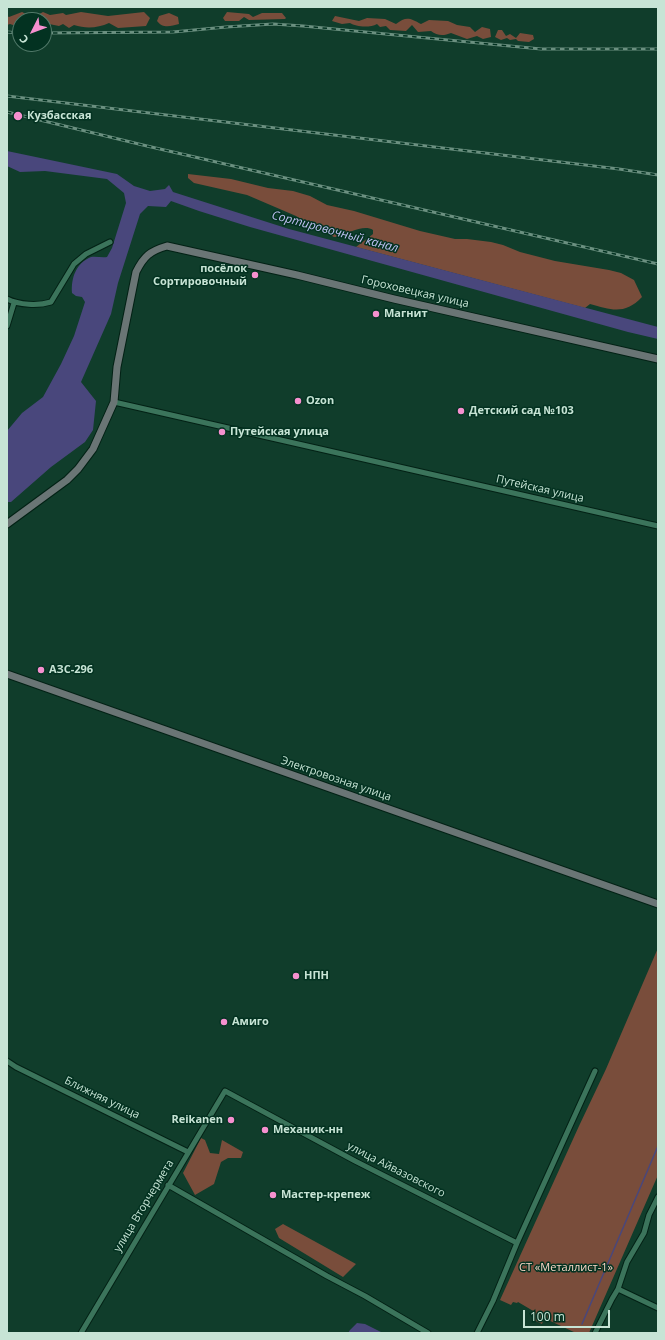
<!DOCTYPE html>
<html>
<head>
<meta charset="utf-8">
<style>
	body { margin:0 }
	#map { position:relative; width:665px; height:1340px; overflow:hidden; background:#103d2b; font-family:"Open Sans",sans-serif }
	canvas { display:block }
	.frame { position:absolute; inset:0; border:8px solid #c7e4d5; pointer-events:none }
	.north { position:absolute; left:12px; top:12px; width:40px; height:40px; box-sizing:border-box; background:#033221; border:1px solid #517969; border-radius:50%; rotate:228deg; font-size:11px; font-weight:700; line-height:16px; text-align:center; color:#c7e4d5 }
	.north::after { content:''; display:block; margin:auto; width:14px; height:18px; background:#f690cf; clip-path:polygon(50% 0,100% 100%,50% 72%,0 100%) }
	.scale { position:absolute; left:523px; top:1310px; width:87px; height:18px; box-sizing:border-box; border:2px solid #c7e4d5; border-top:0; padding-left:5px; font-size:12px; line-height:14px; white-space:nowrap; color:#c7e4d5; -webkit-text-stroke:3px #033221; paint-order:stroke }
</style>
</head>
<body>
<div id="map">
<canvas width="665" height="1340"></canvas>
<div class="frame"></div>
<div class="north">С</div>
<div class="scale">100 m</div>
</div>
<script>
const ctx = document.querySelector('canvas').getContext('2d');
ctx.lineJoin = 'round';
function fillPath(path, color) { ctx.fillStyle = color; ctx.fill(path, 'evenodd'); }
function stroke(path, color, width, dash) { ctx.strokeStyle = color; ctx.lineWidth = width; ctx.lineCap = dash ? 'butt' : 'round'; ctx.setLineDash(dash || []); ctx.stroke(path); }
function write(font, color, halo, rows, align = 'center') {
  ctx.font = font + ' "Open Sans",sans-serif'; ctx.lineWidth = 3; ctx.setLineDash([]); ctx.textBaseline = 'middle'; ctx.strokeStyle = halo; ctx.fillStyle = color; for (const [text, x, y, turn = 0] of rows) {
    ctx.save(); ctx.translate(x, y); ctx.rotate((+turn || 0) * Math.PI / 180); ctx.textAlign = isNaN(turn) ? turn : align; if (halo) ctx.strokeText(text, 0, 0); ctx.fillText(text, 0, 0); ctx.restore();
  }
}
fillPath(new Path2D(`
	M22,12L32,17V20H20L19,27L10,24L7,25V16L9,17Z
	M43,12L50,15L63,13L66,15L81,12L108,16L144,12L150,18L146,26L118,28L109,23C98,28 86,29 74,25L69,28L63,24L59,26L44,23V20H38L34,17Z
	M227,12L249,14L253,17L262,13H282L286,18L285,19L249,20L244,17L239,21H225L223,18Z
	M169,13L178,17L179,24C171,26 163,29 157,21L159,16Z
	M335,16L359,21L367,18L385,19L396,24C406,16 410,18 421,24L429,20L448,21L457,25L470,27L475,32L482,27L490,29L491,37L483,39L477,36L467,39L451,33C444,36 437,36 431,31L418,32L412,25L406,31L390,30L386,26L380,27L377,24C370,28 356,27 350,23L342,24L332,21Z
	M498,30H502L506,36L510,34L516,38L520,33L533,35L534,39L529,42L518,41L516,39L510,40L507,38L501,40L495,37Z
	M188,174L231,179L268,188L293,191L310,196L327,205L354,211L420,231L455,239H467L491,242L503,245L520,252L555,261L609,270L621,273L634,280L642,297C625,315 611,310 590,304L585,308L356,247L373,234V230C364,224 348,233 339,237H334L313,226L296,216L247,195L194,183L188,178Z
	M658,948V1175L589,1333H576L544,1318L542,1324L532,1319L535,1312L518,1302L517,1303L513,1302L511,1305L500,1300L579,1126L606,1069Z
	M201,1138L205,1140L210,1153L219,1154L222,1140L243,1152L241,1158H228L221,1162L214,1184L195,1195L183,1173Z
	M283,1224L356,1264L343,1277L279,1238L275,1229Z`), '#794d3b');
fillPath(new Path2D(`
	M7,151L117,174L134,186L150,191L165,189L169,185L173,192L289,229L658,327V339L628,332L250,227L199,211L171,201L166,207L148,206L140,214L118,283L111,314L81,382L96,401L93,430L85,442L51,467L11,502H7V431L22,413L43,397L61,364L74,336L85,302L82,297L76,296L72,293C71,278 76,263 91,257C96,256 102,258 107,257L112,248L126,203L124,193L107,179L45,171L20,172L7,166Z
	M357,1323L365,1324L383,1333H348L350,1330Z`), '#49477c');
stroke(new Path2D(`
	M582,1324L658,1146`), '#49477c', 1.5);
const street = new Path2D(`
	M7,299C19,305 38,306 51,302L74,264L86,254L110,242
	M7,326L14,303
	M114,402L658,526
	M7,1061L16,1067L188,1152
	M168,1185L327,1276L365,1296L428,1333
	M618,1289L658,1308
	M81,1333L225,1091L355,1161L517,1243
	M477,1333L493,1301L517,1243L595,1071
	M595,1333L612,1299L618,1289L627,1262L644,1233L649,1215L658,1197`);
const secondary = new Path2D(`
	M7,524L67,480L78,469L93,449L114,402L117,367L136,272C144,256 150,251 167,246L297,275L394,299L658,359
	M7,674L658,904`);
stroke(street, '#032115', 7);
stroke(secondary, '#032115', 9);
stroke(street, '#3b745b', 5);
stroke(secondary, '#6a7575', 7);
const rail = new Path2D(`
	M7,32L20,33
	M44,33L173,32L226,27L273,24L303,26L541,49H658
	M7,96L619,169L658,175
	M7,112L147,146L658,264`);
stroke(rail, '#6b9080', 3);
stroke(rail, '#033221', 1.5, [4.5]);
for (const [x, y, r, color] of [
	[18,116,5,"#f690cf"],
	[255,275,4,"#f690cf"],
	[376,314,4,"#f690cf"],
	[298,401,4,"#f690cf"],
	[461,411,4,"#f690cf"],
	[222,432,4,"#f690cf"],
	[41,670,4,"#f690cf"],
	[296,976,4,"#f690cf"],
	[224,1022,4,"#f690cf"],
	[231,1120,4,"#f690cf"],
	[265,1130,4,"#f690cf"],
	[273,1195,4,"#f690cf"]
]) { const dot = new Path2D(); dot.arc(x, y, r, 0, 2 * Math.PI); ctx.fillStyle = color; ctx.fill(dot); stroke(dot, '#033221', 1.5); }
write('bold 11px', '#c7e4d5', '#033221', [
	["Кузбасская",27,116],
	["посёлок",247,269,"right"],
	["Сортировочный",247,282,"right"],
	["Магнит",384,314],
	["Ozon",306,401],
	["Детский сад №103",469,411],
	["Путейская улица",230,432],
	["АЗС-296",49,670],
	["НПН",304,976],
	["Амиго",232,1022],
	["Reikanen",223,1120,"right"],
	["Механик-нн",273,1130],
	["Мастер-крепеж",281,1195]
], 'left');
write('11px', '#c7e4d5', '#033221', [
	["Гороховецкая улица",415,292,13],
	["Путейская улица",540,489,13],
	["Электровозная улица",336,779,19],
	["Ближняя улица",102,1098,26],
	["улица Айвазовского",396,1170,27],
	["улица Вторчермета",144,1206,-59]
]);
write('11px', '#fcd7c7', '#033221', [
	["СТ «Металлист-1»",566,1268]
]);
write('italic 12px', '#c0c1f3', '#033221', [
	["Сортировочный канал",335,232,15]
]);
</script>
</body>
</html>
